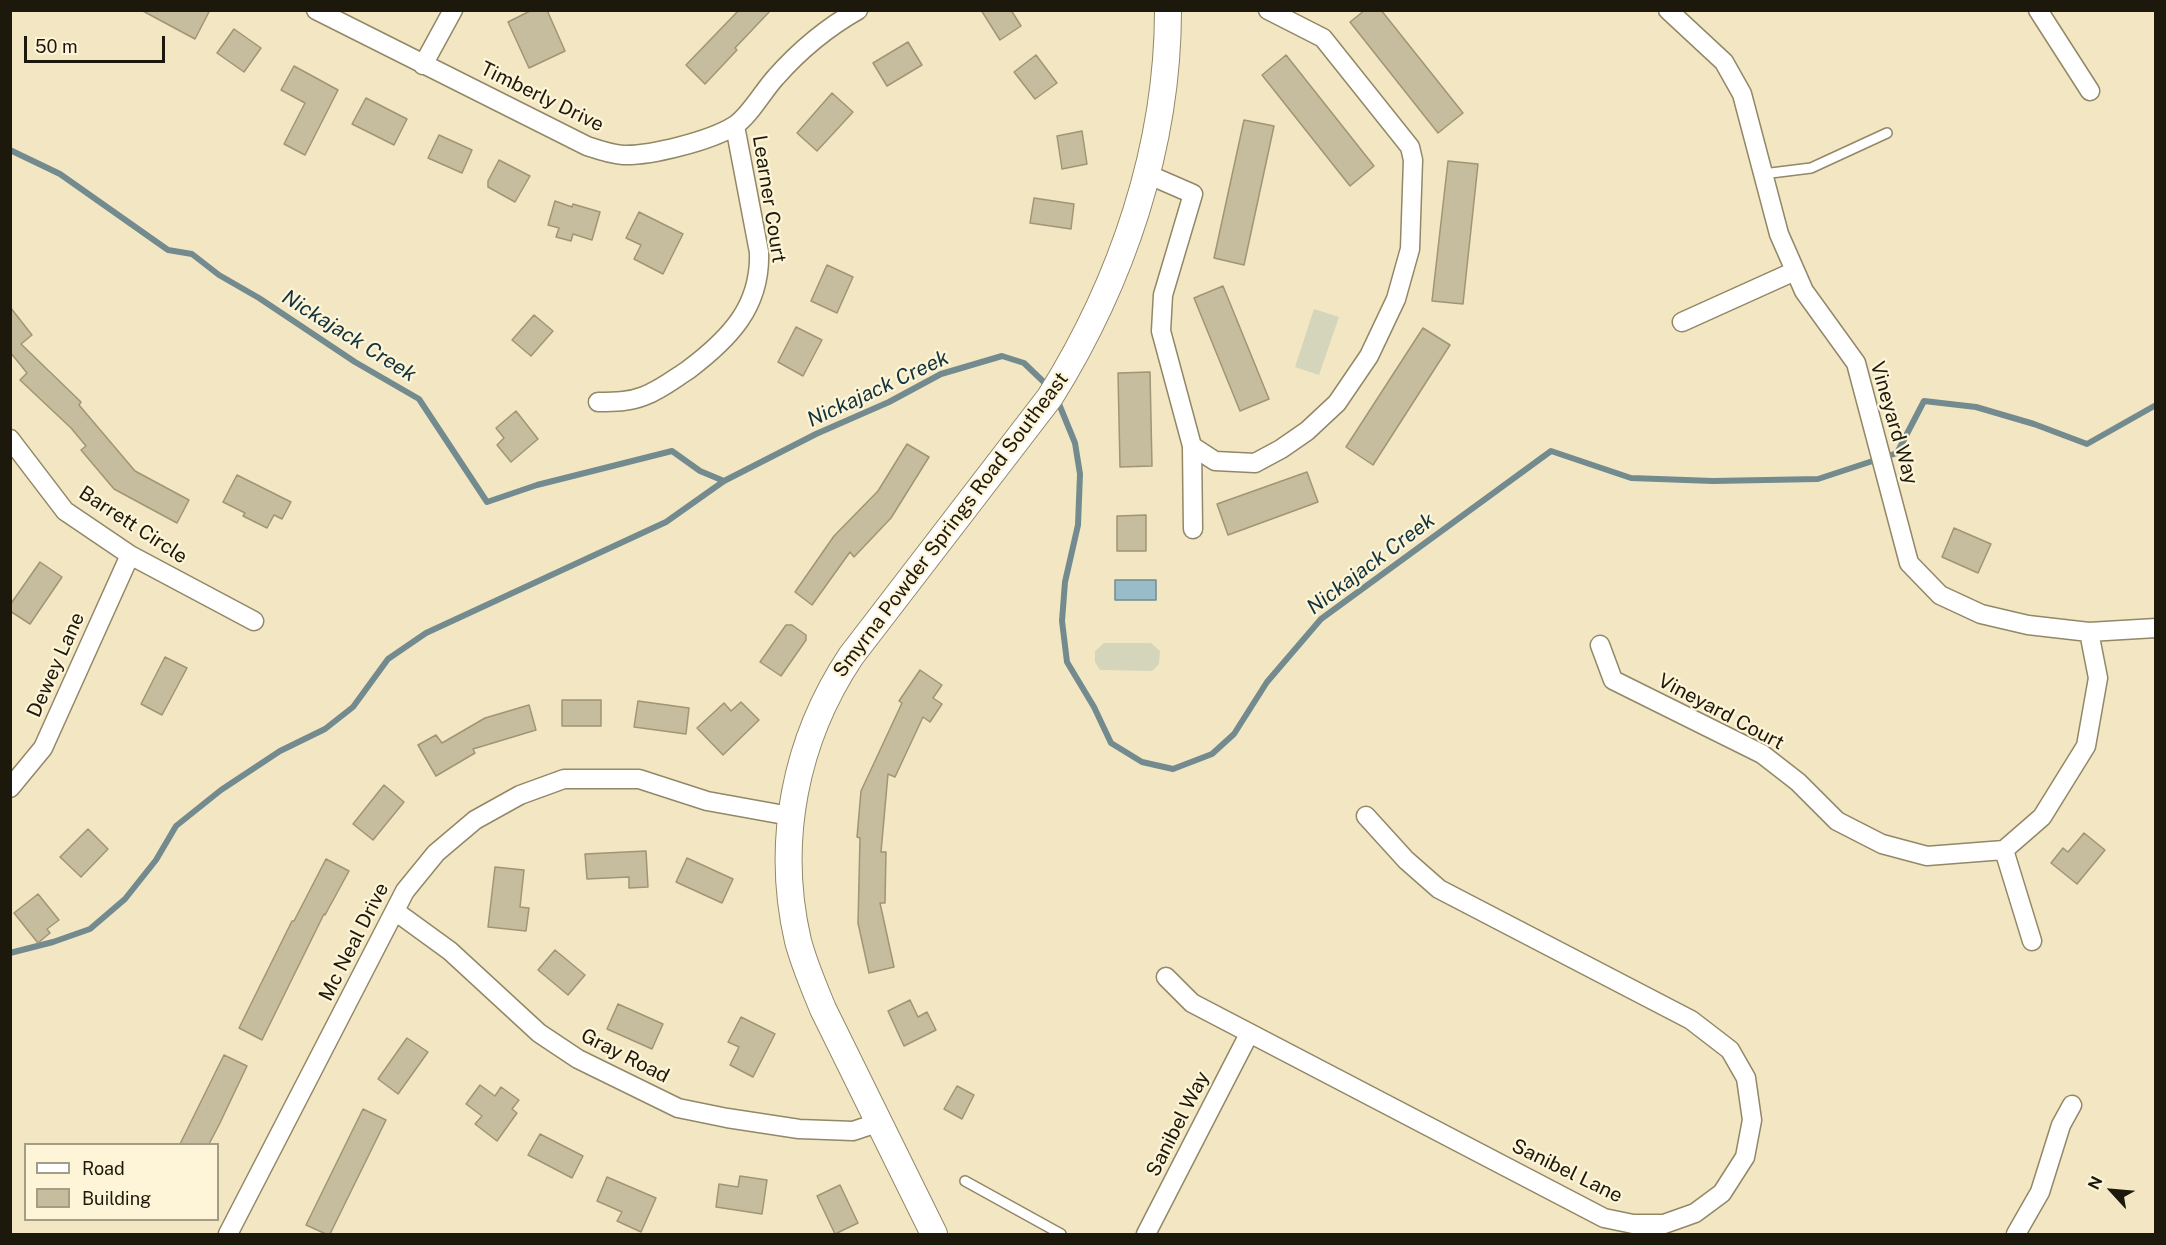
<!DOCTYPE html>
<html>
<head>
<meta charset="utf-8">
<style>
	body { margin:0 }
	#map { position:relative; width:2166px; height:1245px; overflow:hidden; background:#f3e7c3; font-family:"Public Sans",sans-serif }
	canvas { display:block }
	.frame { position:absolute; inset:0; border:12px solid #1c180b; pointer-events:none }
	.legend { position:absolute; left:24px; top:1143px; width:195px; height:78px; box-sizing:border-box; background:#fef5d8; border:2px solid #a49d86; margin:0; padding:8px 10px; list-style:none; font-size:18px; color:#1c180b }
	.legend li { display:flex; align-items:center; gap:12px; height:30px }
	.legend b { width:30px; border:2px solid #a49d86 }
	.north { position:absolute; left:2082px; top:1161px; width:60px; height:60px; -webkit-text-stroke:4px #fef5d8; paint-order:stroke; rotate:296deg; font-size:16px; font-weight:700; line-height:24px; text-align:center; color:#1c180b }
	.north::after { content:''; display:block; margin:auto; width:21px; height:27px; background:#1c180b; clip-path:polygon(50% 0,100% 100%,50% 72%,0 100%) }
	.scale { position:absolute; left:24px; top:36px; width:141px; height:27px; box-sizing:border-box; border:3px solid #1c180b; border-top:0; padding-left:8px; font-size:18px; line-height:21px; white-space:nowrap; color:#1c180b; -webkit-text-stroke:4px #fef5d8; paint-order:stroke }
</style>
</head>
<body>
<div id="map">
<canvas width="2166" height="1245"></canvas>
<div class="frame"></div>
<ul class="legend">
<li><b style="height:8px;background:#fff"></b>Road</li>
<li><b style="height:16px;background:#c6bc9e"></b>Building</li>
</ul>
<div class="north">N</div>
<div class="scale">50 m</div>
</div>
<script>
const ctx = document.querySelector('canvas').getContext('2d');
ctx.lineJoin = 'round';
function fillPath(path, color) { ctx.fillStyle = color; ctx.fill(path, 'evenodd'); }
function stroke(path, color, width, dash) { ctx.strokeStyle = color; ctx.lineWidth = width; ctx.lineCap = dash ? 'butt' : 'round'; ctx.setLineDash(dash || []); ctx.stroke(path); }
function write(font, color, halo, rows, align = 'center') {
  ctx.font = font + ' "Public Sans",sans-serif'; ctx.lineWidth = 4.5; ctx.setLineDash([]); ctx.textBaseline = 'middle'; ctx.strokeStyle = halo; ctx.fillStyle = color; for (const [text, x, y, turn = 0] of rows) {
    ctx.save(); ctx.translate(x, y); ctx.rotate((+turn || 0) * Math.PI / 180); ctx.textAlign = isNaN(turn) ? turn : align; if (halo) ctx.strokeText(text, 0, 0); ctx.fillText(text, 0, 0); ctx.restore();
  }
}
fillPath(new Path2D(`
	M1314,309L1339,317L1319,375L1295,367Z
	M1104,643H1151L1160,651L1159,664L1152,671L1100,670L1095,662V651Z`), '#d4d5bb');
const water = new Path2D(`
	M1115,580H1156V600H1115Z`);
fillPath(water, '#98bcc8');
stroke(water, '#738b8f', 1.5);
stroke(new Path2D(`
	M10,150L60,174L168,250L192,254L219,275L259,298L355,362L419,399L487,502L537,485L672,451L700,471L724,481
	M1057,399L1075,443L1080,474L1078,525L1065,582L1062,621L1067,662L1094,707L1111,743L1142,762L1173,769L1212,754L1234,734L1267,682L1321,619L1551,451L1631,478L1713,481L1818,479L1897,453L1924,401L1976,407L2034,424L2087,444L2156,405
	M10,953L53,942L90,929L125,899L156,860L176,826L221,790L280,751L325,729L353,707L388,659L426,633L666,522L724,481L816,434L889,402L941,374L1002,356L1024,363L1050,388`), '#738b8f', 6);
const building = new Path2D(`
	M141,10H210L195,39Z
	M532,10H547L565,51L529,68L508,22Z
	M739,10H771L735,48L737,50L705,84L686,65Z
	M981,10H1011L1021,26L1000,40Z
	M1365,10H1381L1463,113L1438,133L1350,22Z
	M234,29L261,48L244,72L217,53Z
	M908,42L922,65L887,86L873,63Z
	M1036,55L1057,83L1035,99L1014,72Z
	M1286,55L1374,166L1350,186L1262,75Z
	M294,66L338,90L305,155L284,144L305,103L281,90Z
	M832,93L853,112L817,151L797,133Z
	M366,98L407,119L394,145L352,124Z
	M1244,120L1274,126L1244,265L1214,258Z
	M1082,131L1087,164L1062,169L1057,136Z
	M439,135L472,150L462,173L428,158Z
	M499,160L530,176L515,202L488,187V181Z
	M1448,161L1478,164L1463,304L1432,301Z
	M1034,198L1074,204L1071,229L1030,223Z
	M555,201L572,207L573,204L600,212L592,240L573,234L571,241L556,237L559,228L548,225Z
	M639,212L683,234L663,274L634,259L641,245L626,238Z
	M827,265L853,277L837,313L811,301Z
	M1223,286L1269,399L1240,411L1194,298Z
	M10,307L32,335L21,344L81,402L79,405L135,471L189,500L177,523L114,489L81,450L86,446L71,428L20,380L27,373L10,352Z
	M534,315L553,331L531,356L512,340Z
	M796,327L822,340L803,376L778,362Z
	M1423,328L1450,345L1373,465L1346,447Z
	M1150,372L1152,466L1120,467L1118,373Z
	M516,411L538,439L511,462L497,445L504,438L496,428Z
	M907,444L929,457L891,518L854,557L850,552L812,605L795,592L834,536L878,491Z
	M1307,472L1318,502L1228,535L1217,504Z
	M237,475L291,502L282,519L274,515L267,528L243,516L245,513L223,502Z
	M1146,515V551H1117V516Z
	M1954,528L1991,544L1978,573L1942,557Z
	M40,562L62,577L30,624L10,611V605Z
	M786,625H792L806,635V640L781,676L760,662Z
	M165,657L187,668L162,715L141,704Z
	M920,670L942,685L933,698L942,704L930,722L923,717L895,777L888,774L881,852H886L885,903H880L894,967L869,973L858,923L860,838L857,837L861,791L902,703L899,701Z
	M562,700H601V726H562Z
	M638,701L689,708L686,734L634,727Z
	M741,702L759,720L723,755L697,728L724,703L731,711Z
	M529,705L536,730L473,749L475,753L436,776L418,745L436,735L442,743L485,718Z
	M384,785L404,802L373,840L353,824Z
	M88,829L108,849L81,877L60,857Z
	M2084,833L2105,850L2077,884L2051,863L2063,848L2068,852Z
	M646,851L648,887L629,888V877L587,879L585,854Z
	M687,858L733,879L722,903L676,882Z
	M326,859L349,871L325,915L324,914L262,1040L239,1028L292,921H294Z
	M495,867L524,870L520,907L529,908L526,931L488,927Z
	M38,894L59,920L47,929L50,933L38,943L14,913Z
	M555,950L585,975L568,995L538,970Z
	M910,1000L918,1017L927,1012L936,1030L904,1046L888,1011Z
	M618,1004L663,1024L652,1049L607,1029Z
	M741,1017L775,1034L753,1077L730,1065L739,1047L728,1042Z
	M407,1038L428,1052L398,1094L378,1079Z
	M224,1055L247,1066L219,1125L209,1144H180Z
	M480,1085L495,1096L501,1087L519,1100L512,1109L517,1113L497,1141L475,1124L482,1116L466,1104Z
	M957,1086L974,1095L962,1119L944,1109Z
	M363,1109L386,1120L330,1234H326L306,1225Z
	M540,1134L583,1156L572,1178L528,1155Z
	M740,1176L767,1180L762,1214L716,1207L719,1184L738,1187Z
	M607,1177L656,1198L641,1232L617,1221L622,1212L597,1201Z
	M840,1185L858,1223L835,1234L817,1196Z`);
fillPath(building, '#c6bc9e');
stroke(building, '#a09574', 1.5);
const lane = new Path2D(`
	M1763,174L1811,168L1887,133
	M965,1181L1061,1234`);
const street = new Path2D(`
	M316,10L587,146C599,150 610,154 623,155C650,156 710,141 734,126C749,117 763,91 776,77C799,51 828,27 858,10
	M1668,10L1724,62L1742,94L1779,234L1804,291L1856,363L1909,563L1940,595L1981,614L2028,625L2089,632L2156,628
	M2038,10L2090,91
	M423,65L453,10
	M1147,174L1193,194L1163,295L1161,331L1192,446L1215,461L1255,463L1281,449L1307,431L1337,403L1369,356L1396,299L1410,249L1413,160L1410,147L1323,38L1268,10
	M1682,322L1795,271
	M598,402C614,402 629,402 644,396C660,390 674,379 688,370C729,339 761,307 759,252L735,126
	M10,439L65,511L130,555L254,621
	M1192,446L1193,529
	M1600,645L1613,680L1762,754L1798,782L1837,821L1882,844L1927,856L2004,850L2042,817L2086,746L2098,678L2089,632
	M10,788L43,748L130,555
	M2004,850L2032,941
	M395,911L450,951L539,1033L578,1059L678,1108L727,1118L799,1129L853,1131L880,1122
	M1166,977L1192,1003L1604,1218L1633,1224H1664L1695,1213L1722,1193L1745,1157L1752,1120L1746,1078L1730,1050L1691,1020L1439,889L1406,860L1366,816
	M228,1234L405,891L436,853L475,820L520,795L564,779H639L707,801L790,816
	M1146,1234L1249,1034
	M2016,1234L2040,1192L2061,1125L2072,1105`);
const secondary = new Path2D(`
	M934,1234L823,1009C814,987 804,964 798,941C775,842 795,740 851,656L1050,397C1122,282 1168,147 1168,10`);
stroke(lane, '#928766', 12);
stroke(street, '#928766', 21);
stroke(secondary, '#928766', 28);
stroke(lane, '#fff', 9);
stroke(street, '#fff', 18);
stroke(secondary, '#fff', 26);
write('20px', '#1c180b', '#fef5d8', [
	["Timberly Drive",542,97,26],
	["Learner Court",769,199,81],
	["Vineyard Way",1894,423,74],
	["Barrett Circle",133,525,33],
	["Smyrna Powder Springs Road Southeast",951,525,-53],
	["Dewey Lane",56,665,-66],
	["Vineyard Court",1721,712,28],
	["Mc Neal Drive",354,942,-63],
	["Gray Road",625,1056,27],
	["Sanibel Way",1178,1124,-63],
	["Sanibel Lane",1567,1171,26]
]);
write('italic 21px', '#10333d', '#fef5d8', [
	["Nickajack Creek",349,336,32],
	["Nickajack Creek",878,389,-25],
	["Nickajack Creek",1371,564,-37]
]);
</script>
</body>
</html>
